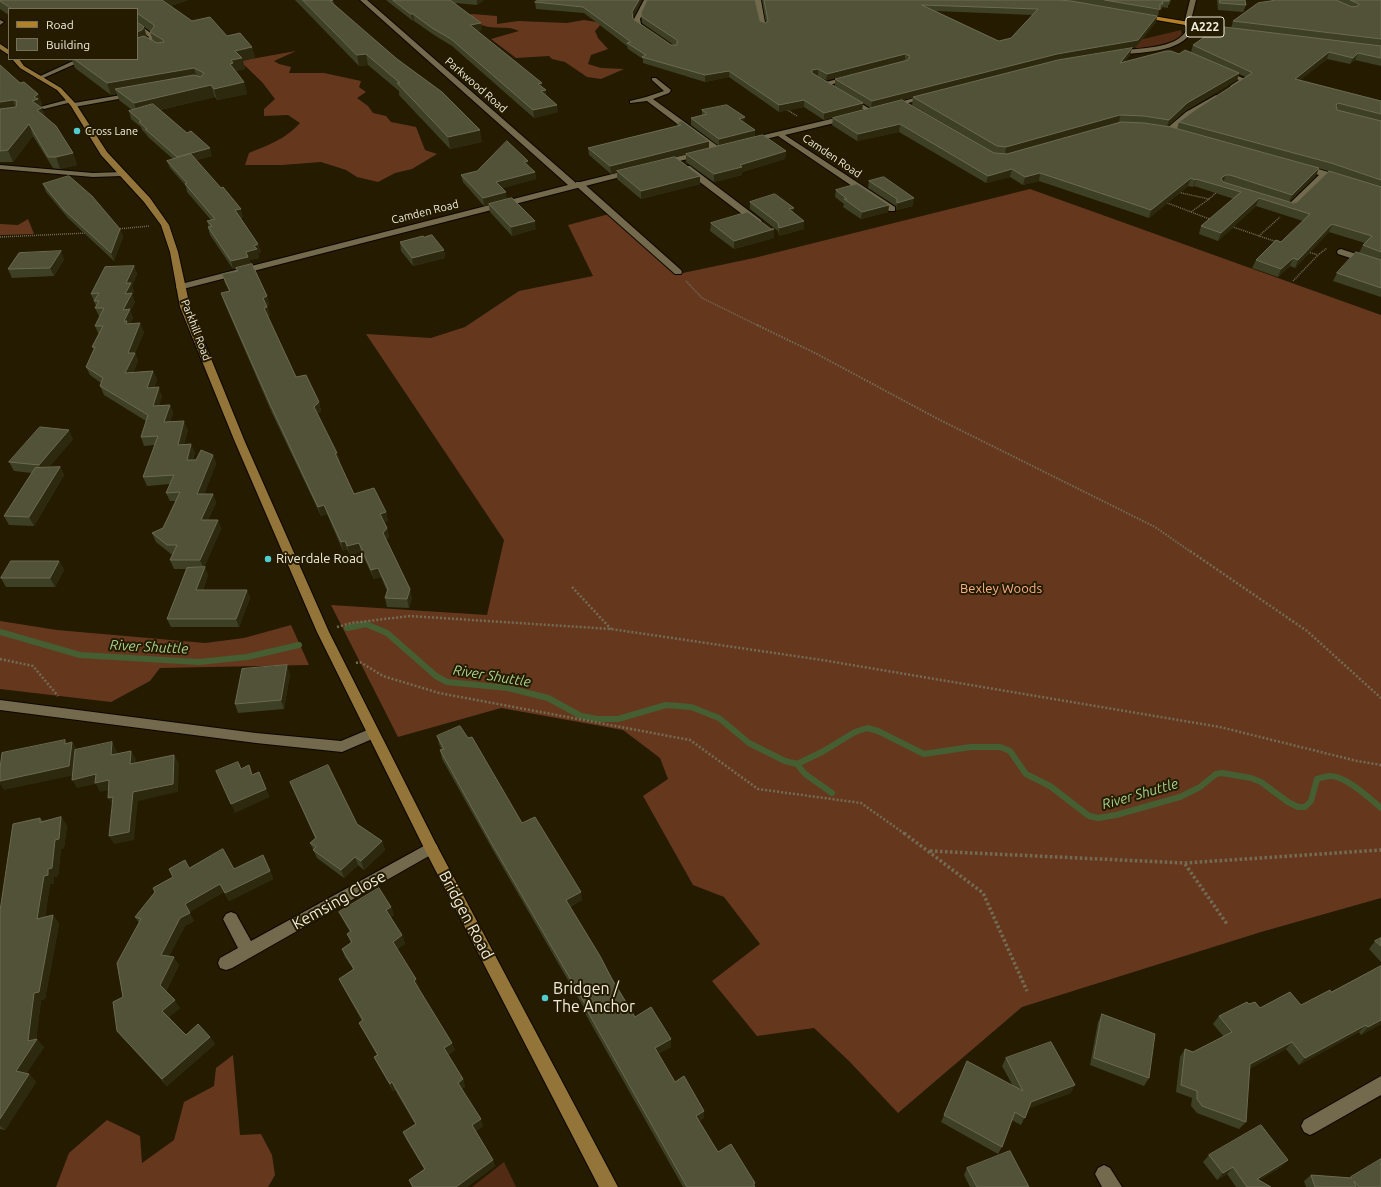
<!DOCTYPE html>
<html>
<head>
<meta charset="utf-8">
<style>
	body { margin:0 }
	#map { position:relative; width:1381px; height:1187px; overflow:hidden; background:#241b01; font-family:Ubuntu,sans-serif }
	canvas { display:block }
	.legend { position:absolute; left:8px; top:8px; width:130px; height:52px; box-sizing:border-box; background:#241b01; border:1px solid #766f59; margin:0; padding:5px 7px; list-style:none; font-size:12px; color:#f1ecdc }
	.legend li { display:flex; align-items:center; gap:8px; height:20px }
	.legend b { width:20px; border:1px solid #766f59 }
</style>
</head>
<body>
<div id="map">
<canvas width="1381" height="1187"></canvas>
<ul class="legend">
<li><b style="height:5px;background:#b48027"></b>Road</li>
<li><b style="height:11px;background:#525238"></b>Building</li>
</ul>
</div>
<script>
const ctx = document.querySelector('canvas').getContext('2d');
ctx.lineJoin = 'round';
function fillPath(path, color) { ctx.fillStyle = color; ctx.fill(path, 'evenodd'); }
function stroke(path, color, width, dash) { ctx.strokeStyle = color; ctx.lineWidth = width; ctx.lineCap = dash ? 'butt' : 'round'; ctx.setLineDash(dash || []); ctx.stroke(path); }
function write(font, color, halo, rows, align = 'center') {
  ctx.font = font + ' Ubuntu,sans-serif'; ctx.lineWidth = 4; ctx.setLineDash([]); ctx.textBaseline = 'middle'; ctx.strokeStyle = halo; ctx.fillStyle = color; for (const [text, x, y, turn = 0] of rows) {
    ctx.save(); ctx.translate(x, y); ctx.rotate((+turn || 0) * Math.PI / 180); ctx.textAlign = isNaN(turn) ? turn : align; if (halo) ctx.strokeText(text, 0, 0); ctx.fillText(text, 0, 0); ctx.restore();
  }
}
fillPath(new Path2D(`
	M1181,30L1182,35L1178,40L1147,48L1138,49L1127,43Z
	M504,1162L516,1187H472Z`), '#522b14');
fillPath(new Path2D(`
	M472,14L497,16V24L518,21L567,23L584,20L602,23L595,31L598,38L608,49L591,55L588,64L601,68L624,69L601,79L587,77L565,62L552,59L549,56L516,58L491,39L519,31C509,26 501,29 490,27C481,26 472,21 464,17Z
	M296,51L274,61L279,64L291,67L289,73H324L361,81L359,87L366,92L357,98L368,106L373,113L386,116L391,122L416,127L425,150L437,154L412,169L395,173L378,182L357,177L346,170L321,162L282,165H245L249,153C268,145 286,139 300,123L288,115L264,116V109L275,99L262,82L240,61Z
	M1030,189L1381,315V898L1261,932L1022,1007L898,1113L849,1061L814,1028L757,1036L712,981L760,944L724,897L693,885L643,796L668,779L660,758L623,730L501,708L398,737L331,605L487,615L504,540L366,334L431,338L465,327L519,291L593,276L568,225L613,213L678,274L754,258Z
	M28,219L34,234L0,235V224L18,225Z
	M0,621L57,630L205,643L244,638L291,625L309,665L160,668L150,681L111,702L0,689Z
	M233,1055L240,1135L261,1134L272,1155L275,1175L268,1187H56L69,1153L107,1120L140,1136L142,1163L174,1140L184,1102L214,1086L216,1068Z`), '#65381e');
stroke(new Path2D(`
	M347,628L366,624L387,633L436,676L447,682L508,688L548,698L581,716L597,719H618L666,705L691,707L719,718L749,743L785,761L797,764L822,752L855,732L867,728L878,731L924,754L971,747H1000L1010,751L1026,774L1050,786L1089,816L1098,818L1116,815L1180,797L1200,787L1216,774L1222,773L1251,778L1261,782L1288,802L1298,807H1305L1311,801L1317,779C1321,778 1325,776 1330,776C1346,776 1369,798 1381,808
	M0,632L80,655L199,662L247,657L299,645
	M797,764L805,774L832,793`), '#455f32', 6);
const service = new Path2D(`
	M0,20L4,22L0,25Z
	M850,76L853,78L852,79L825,86L812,78L817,77L826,82Z
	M848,96L872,110L874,111L872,112H868L846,99V97Z
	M70,99L72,100V102L44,109L40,107Z
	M1322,172H1328L1329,174L1293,209H1290L1279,206V202L1289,204Z
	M576,182H582L681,270L682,272L681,274H675L576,186Z`);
const minor = new Path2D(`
	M360,0H367L576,183L633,169L637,171L636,173L183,289H177L176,287L177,285L568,185Z
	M644,0H650L640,19L641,24L651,32L648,34L636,26L634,19Z
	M755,0H761L766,28L761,27Z
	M1190,0H1196L1190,24L1193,29C1182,54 1138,52 1115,55L1112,53L1115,51C1135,48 1178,50 1187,29L1184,24Z
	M137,23L156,37L150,44L137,49V45L146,42L149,37L137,28Z
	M81,59H92L75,64L41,79L36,78L71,62Z
	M1221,71H1225L1248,80L1234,88H1230V86L1239,80L1221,73Z
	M652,78H656L671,90L669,93L653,99L719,147V151H713L647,101L630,103V101L646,97L664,91L652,80Z
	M133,93L135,94V96L74,107L71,105L74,103Z
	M928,94L930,95V97L890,108L886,106Z
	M1216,95L1219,97L1218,98L1192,116L1172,133H1166V129L1186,112Z
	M848,115H851V119L785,135L895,207V211H889L778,136L750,143L746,141L747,139Z
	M701,151L705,153L704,155L663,165L659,163L660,161Z
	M0,165L93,173L122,172L126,174L122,176L93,177L0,169Z
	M1299,165H1305L1345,177L1346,179L1345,181H1339L1299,169Z
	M684,166H690L761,220L762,222L761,224H755L684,170Z
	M1341,249L1381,262V268L1338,254L1337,252L1338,250Z
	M0,700L256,733L341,741L372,728L377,729L379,733L377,737L342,752L256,743L0,710Z
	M431,842L436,844L438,848L436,852L232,968L226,970L220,968L218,963L220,958L238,948L223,919L226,914L231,912L236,914L251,941Z
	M1381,1076V1095L1316,1132L1310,1135L1304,1132L1301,1126L1304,1120Z
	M1104,1165L1110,1168L1122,1187H1102L1095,1174L1098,1168Z`);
const secondary = new Path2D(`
	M0,44L9,50V55L0,49Z
	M12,59H19L24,66L61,88L76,104L107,152L150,198L169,225L178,252L190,307L245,442L329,632L436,844L618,1187H599L426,852L317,632L235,442L180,307L170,252L161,225L144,202L101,155L71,106L57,90L20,68Z`);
const primary = new Path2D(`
	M1141,14L1237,30L1240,32L1237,34L1139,17L1138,16Z`);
stroke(service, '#0d0600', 2);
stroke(minor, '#0d0600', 2);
stroke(secondary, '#0d0600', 2);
stroke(primary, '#0d0600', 2);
stroke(new Path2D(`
	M786,109L797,116
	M1177,192L1209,199L1191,212
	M1209,199L1217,192
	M1165,202L1212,220
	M1230,226L1277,242
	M118,229L149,226
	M1259,236L1280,217
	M0,237L87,233
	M1308,252L1318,255L1327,248
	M686,281L702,298L759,326
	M1293,281L1318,255`), '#736c55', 1.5, [1, 1]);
stroke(new Path2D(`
	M757,325L815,353L938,419L1155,527L1191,552`), '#736c55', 2, [1.5, 1.5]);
stroke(new Path2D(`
	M1190,551L1307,631L1381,698
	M572,587L611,629
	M337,627L351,623L410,616L611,629L822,660L1220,727L1357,761L1381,765
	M0,659L33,666L58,696
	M356,663L360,662L383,676L439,693L690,740L758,789L861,803L905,834`), '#736c55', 2.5, [2, 2]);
stroke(new Path2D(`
	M904,833L983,893L1027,991
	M930,851L1185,863L1381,850
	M1185,864L1227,924`), '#736c55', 3.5, [2.5, 2.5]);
fillPath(service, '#73694c');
fillPath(minor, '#73694c');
fillPath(secondary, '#93753a');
fillPath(primary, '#b48027');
fillPath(new Path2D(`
	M0,0H188L171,6L192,21L227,36L252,47L255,58L243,61L245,69L235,71L244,82L247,94L217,100L215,97L160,110L212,156L196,160L243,217L240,218L258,244L261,253H258L259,258L249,260L267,296L269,305L267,306L270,316H267L296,377L319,402L321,411L317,414L337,453L340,461L339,462L354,494L386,512L388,521L384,522L387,528L389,537L386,540L412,598L409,608L387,607L385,598L387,591L381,577L374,579L361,552L350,555L347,549L343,551L327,514L321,516L272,413L224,302L221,293L229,291L225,283L222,274L237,271L236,269H233L210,235L208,227H209L207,221L211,220L187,192L186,186L170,168L167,161L173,159L148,137L146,134L142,130L141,127L131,119L129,111L132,110L119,100L117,94L111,95L75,68L72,60L70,61L68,59H137V9H9V15L0,9ZM137,22L150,31V32L153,41L147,37Z
	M295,0H333L334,4L482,142L450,149L399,95V91L368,65L359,66Z
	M386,0H484L477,5L455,3L482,30L477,31L543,88L546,95L558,112L534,118L452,46L434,35L414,21H413Z
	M642,0L633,17V19L671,45H674L642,23L641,13L760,21L766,23L762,0H1171L1169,5H1168V8L1162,7L1161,10H1159L1158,16L1070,1L1060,0L1157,16L1156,22L1136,47L1056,61L871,108L835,86V79L905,61L826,80L817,76L863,103L862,110L824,120L804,107L779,112L729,77L705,82L643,63V59L628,49L627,46L584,13L536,9L535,2ZM936,11L1033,15L1011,38L999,41Z
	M1217,0H1245L1246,5L1243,12L1218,10Z
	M1277,0H1381V66L1355,60L1350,64L1327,59L1300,80L1381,101V297L1333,281L1337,273L1359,253L1363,245L1365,243L1329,232L1295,268L1290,266L1278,277L1252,268L1256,260L1281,242L1303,221L1256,206L1218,241L1199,234L1201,226L1234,199L1194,186L1193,187L1188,186L1149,218L1039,181L1023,185L1010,177L986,183L899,132L857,141L832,125L833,118L902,100L995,153L912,105L913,97L1130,55L1124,62L1191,52L1193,45L1231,28L1233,21ZM1239,74L1246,77L1179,122L1177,129L1167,127L1185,111L1237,80ZM1119,123H1120L1007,154ZM1258,151L1328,171L1344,176L1297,202L1293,203L1289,202L1316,176ZM1226,183H1227L1252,190Z
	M0,65L20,83L38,94L42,105L41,106L45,116L73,153L77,165L60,169L53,168L33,136L13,162H0Z
	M702,110L744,122L755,130V137L786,151L785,159L742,172V175L714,182L686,162V154L675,157L700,184L641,199L617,179V172L611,174L589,155L588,148L677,126V123L709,141V148L719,146L691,125V118L702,115Z
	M528,161V166L535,172L536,179L502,188L507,199L536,229L512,236L490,212L489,205L484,206L463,182L461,175Z
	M869,181L913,206L896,210V206L868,188Z
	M43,184L120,229L123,237L114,261L68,218L46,192Z
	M836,190L889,205L888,212L861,219L843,207L844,204L835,197Z
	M750,202L794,213L804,229L779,236L778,231L750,209Z
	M711,223L774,229V238L734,249L710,231Z
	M424,237L444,250L445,258L413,266L401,251L400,242Z
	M64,259L54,276L12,278L8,269Z
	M134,266L137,274L132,286L134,291L132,295L135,302L130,311L133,318L130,324L144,332L135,353L138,361L133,373L153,371L157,380L154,388L162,396L159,405H170L173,413L170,422L188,430L184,444L195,452L193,460L213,455L216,464L204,494H213L216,503L208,520H218L221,529L204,567L208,575L203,590H247L250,598L239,627H171L167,619L186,569H174L170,560L173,554H171L156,542L152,533L163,528L176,501H170L166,493L170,484L147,486L143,477L155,445L144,446L141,437L146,421L104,395L100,386L101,383L90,375L86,367L94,349L92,347L99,335L95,326L100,316H99L95,308L96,306L91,294Z
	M73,439L49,467H60L64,475L34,526L9,525L4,516L32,473L14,471L9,462Z
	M59,561L64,570L55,587H6L1,578Z
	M290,674L284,709L238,713L235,704Z
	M437,736L522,823L582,900L570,907L612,979L635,1017L671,1047L658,1054L675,1082L704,1111V1118L699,1121L718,1152L755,1183V1187H683L585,1013L584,1008L494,852L442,759L440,750H442L439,744Z
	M290,782L357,824L382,841L385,850L364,870L358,865L344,878L317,858L310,843L315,838Z
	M61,817L67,826L64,848L61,849L58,876L54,877V883L50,884L45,917L53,915L59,924L45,999L41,1000L36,1040L44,1047L26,1074H29L36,1082L5,1130L0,1129V911L40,818L43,821Z
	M267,863L273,879L229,901L224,892L189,912L194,921L185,926L169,956L179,965L166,991L180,1008L169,1017L186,1035L210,1037L215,1044L167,1086L123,1038L117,1031L139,923L135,917L189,868L234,869Z
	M391,907L394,915L390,917L402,935L405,944L397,949L419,987L418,988L455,1050L448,1055L463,1079L465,1087L462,1089L483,1126L476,1131L493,1160L495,1166L467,1187H412L409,1180L424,1169L406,1139L403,1132L415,1124L395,1090L393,1091L378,1065L374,1057L377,1055L363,1030L359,1023L362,1021L343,987L339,979L353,969L345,957L342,949L351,943L347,934L350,932L343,920L339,912Z
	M1381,938V962L1369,949L1375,941Z
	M1381,966V1024L1361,1035L1359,1032L1299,1065L1286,1049L1249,1069L1246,1122L1239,1129L1197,1113L1191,1106L1192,1098L1176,1092L1180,1057L1185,1049L1193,1052L1224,1037L1213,1024L1219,1016L1249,1004L1260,1008L1301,1005L1331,992Z
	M1102,1014L1149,1078L1144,1086L1090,1065L1098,1022Z
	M1006,1058L1071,1093L1029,1108L1021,1125L1012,1120L1002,1147L998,1154L941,1122L944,1115L1013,1086L1002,1066Z
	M1209,1155L1281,1167L1259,1180L1271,1187H1236L1227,1174L1217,1180L1203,1162Z
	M967,1168L1029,1187H970L964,1175Z
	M1311,1175L1350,1178L1351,1177L1381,1187H1306L1304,1181Z`), '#3e4025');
fillPath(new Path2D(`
	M160,0H188L163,9Z
	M477,0H484L477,5Z
	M639,0H642L633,18L632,12Z
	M411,14H413L414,21H413Z
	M1157,16L1156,22L1136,47L1056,61L871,108L872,101Z
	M481,23L482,30L471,33L470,25Z
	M144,27L147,37L137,44V32Z
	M252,47L255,58L243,61L245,69L235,71L230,64L231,60L235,51Z
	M1132,48L1130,55L1118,70L1120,63Z
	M1329,52L1327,59L1293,86L1295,79Z
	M1358,53L1355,60L1350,64L1353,58Z
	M366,54L368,65L359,66L357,55Z
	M905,54V61L826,80L827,74Z
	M194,68L198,80L115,89L117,94L111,95L107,83Z
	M818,69V76L812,77V70Z
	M729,71V77L705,82V75Z
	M1239,73L1237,80L1185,111L1167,127L1169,120L1187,103Z
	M244,82L247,94L217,100L214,89Z
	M542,83L543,91L538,84Z
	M211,85L215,97L138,115L134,103Z
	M546,90V98L541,91Z
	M38,94L42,105L41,106L46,119L41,120L32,101L34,97Z
	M13,100L17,110L0,113V102Z
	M804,100V107L779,112V105Z
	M863,103L862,110L824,120V113Z
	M557,105L558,112L534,118L533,110Z
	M1120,115L1119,123L1005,154L1006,147Z
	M745,117L744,125L739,119Z
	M29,124L33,136L13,162L8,150Z
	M900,124L899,132L857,141L858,134Z
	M480,130L482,142L450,149L448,137Z
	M755,130V137L719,146V139Z
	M709,141V148L611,174L610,166Z
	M210,148L212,156L180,165L177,157Z
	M786,151L785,159L742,172V175L714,182V174L740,165Z
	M73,153L77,165L60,169L56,157Z
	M528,161L529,168L524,162Z
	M1319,168L1316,176L1289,202L1292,195Z
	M1012,169L1010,177L986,183L988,176Z
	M535,172L536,179L497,190L496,182Z
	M1040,173L1039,181L1023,185L1025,177Z
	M1226,175L1223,183L1221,178Z
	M700,176V184L641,199V191Z
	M1191,178L1188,186L1149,218L1151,210Z
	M1196,179L1194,186L1193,187L1195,180Z
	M506,192L507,200L484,206L483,198Z
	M914,198L913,206L896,210L897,203Z
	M1259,198L1256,206L1218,241L1221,233Z
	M889,205L888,212L861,219L862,212Z
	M794,208L793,216L789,209Z
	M241,209L243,217L237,218L235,210Z
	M535,221L536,229L512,236L511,227Z
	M804,221V229L779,236V228Z
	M1332,224L1329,232L1295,268L1298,260Z
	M120,229L123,237L114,261L111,253Z
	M774,229V238L734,249V241Z
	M258,244L261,253H258L259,258L249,260L251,265L233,269L231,261L246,252L254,246Z
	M444,250L445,258L413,266L412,258Z
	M61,251L64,259L54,276L50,268Z
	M1293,258L1290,266L1278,277L1281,269Z
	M134,266L137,274L132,286L134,291L132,295L135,302L130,311L133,318L129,327L130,330L124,321L123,310L125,294L126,283Z
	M267,296L269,305L265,307L263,298Z
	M267,307L270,316H266L264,308Z
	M140,323L144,332L135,353L138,361L129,382L125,373L128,353Z
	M153,371L157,380L150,397L147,388Z
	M159,387L162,396L156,415L153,406Z
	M319,402L321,411L316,415L314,407Z
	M170,405L173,413L167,431L164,422Z
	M184,421L188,430L181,454L178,445Z
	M69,430L73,439L43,474L39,465Z
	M191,444L195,452L190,469L187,460Z
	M335,453H337L340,461L338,462Z
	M213,455L216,464L201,503L197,494Z
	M60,467L64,475L34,526L29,517Z
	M213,494L216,503L204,529L201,520Z
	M324,505L327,514L321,516L318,507Z
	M386,512L388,521L382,523L380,514Z
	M218,520L221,529L204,569L200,560Z
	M387,528L389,537L385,542L383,533Z
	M345,541L347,549L343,551L341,542Z
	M359,543L361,552L350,555L347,546Z
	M59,561L64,570L55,587L50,578Z
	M205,567L208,575L200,598L196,590Z
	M378,568L381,577L374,579L371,570Z
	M410,589L412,598L409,608L407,599Z
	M247,590L250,598L239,627L236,619Z
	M287,665L290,674L284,709L281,700Z
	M72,742L78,751L75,775L4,790L0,784V781Z
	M112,742L117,751L116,763L111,755Z
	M131,751L136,759L135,773L130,764Z
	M174,755L179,763L178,792L138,801L134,840L114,844L109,836L133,792Z
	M259,772L270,797L235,813L231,804Z
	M96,774L109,780L114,789L100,792L96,784L77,788L72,780Z
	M113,797V806L108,798Z
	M61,817L67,826L64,848L61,849L58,876L54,877V883L50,884L44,927L37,919L44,876L48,869Z
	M382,841L385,850L364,870L361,861Z
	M263,855L273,879L229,901L225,893Z
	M355,857L358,865L344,878L341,870Z
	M220,884L224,892L189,912L194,921L185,926L166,963L161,955L185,904Z
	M581,892L582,900L567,908L566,900Z
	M391,907L394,915L389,919L386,910Z
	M53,915L59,924L45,999L41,1000L36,1041L37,1039L44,1047L23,1079L16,1071L28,1041L34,993Z
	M402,935L405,944L396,950L393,942Z
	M174,957L179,965L165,992L160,985Z
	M416,979L419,987L416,989L414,981Z
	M175,1000L180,1008L168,1018L162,1011Z
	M1381,1020V1024L1361,1035L1368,1027Z
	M1366,1025L1359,1032L1299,1065L1305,1058Z
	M210,1037L215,1044L167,1086L162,1079Z
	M671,1039V1047L655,1056V1048Z
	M1292,1042L1286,1049L1244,1072L1250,1064Z
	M452,1043L455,1050L446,1056L444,1048Z
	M29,1074L36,1082L5,1130L0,1126V1119Z
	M463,1079L465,1087L461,1090L458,1083Z
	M392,1082L395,1090L393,1091L390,1084Z
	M1075,1085L1071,1093L1028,1109L1031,1102Z
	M704,1111V1118L696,1123V1116Z
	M481,1119L483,1126L475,1132L472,1125Z
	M493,1160L495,1166L467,1187H456Z
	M1288,1160L1281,1167L1250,1185L1257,1179Z
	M1233,1167L1227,1174L1217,1180L1223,1173Z`), '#2c290e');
const building = new Path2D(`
	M0,0H162L192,21L210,17L227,36L240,33L252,47L235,51L242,58L231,60L233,63L230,64L244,82L214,89L211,85L134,103L115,89L194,75L201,77L204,73L194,68L107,83L74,59H137V38L144,36L157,43L164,42L163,40L150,32L154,27V25L137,13V9H12L0,1Z
	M303,0H333L330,1L397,59L442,92L480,130L448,137L397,83H400L366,54L357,55Z
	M393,0H450L481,23L470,25L542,83L538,84L546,90L541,91L557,105L533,110L451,39L432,28L413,14H411Z
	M538,0H639L632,12L633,19L671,45H677V40L642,17L641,13L647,0H755L760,21L766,23L768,21L764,0H1059L1071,1L1157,16L1138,40L1057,54L872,101L835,79L908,60L910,56L905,54L827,74L818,69L812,70V73L863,103L824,113L804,100L779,105L729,71L705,75L642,57L646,55L627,43L631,42L583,7L535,2ZM922,5L1038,9L1011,38L999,41Z
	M1105,0H1169V1H1162L1163,4H1160V9Z
	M1220,0H1245L1246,5L1220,3Z
	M1277,0H1336L1352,7L1358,6L1359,4L1350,0H1381V39L1233,21L1258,3Z
	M137,22L144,27L142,30L137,32Z
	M1224,27L1381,46V58L1358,53L1353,58L1329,52L1295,79L1381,101V114L1338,103L1336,105L1337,110L1381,121V180L1331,163L1179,122L1195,110L1252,73L1251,72L1193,45L1206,36L1210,37Z
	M1132,48L1120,63L1166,51H1171L1179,54L1185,50L1239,73L1187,103L1169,120L1144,116L1120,115L1006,147L997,146L913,97L1058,60Z
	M0,65L20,83L24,82L38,94L34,97L38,99L32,101L42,108L37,110L56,126L73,153L56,157H48L29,124L8,150L0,151V109L16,107L17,101L13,100L0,102Z
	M902,100L994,153L1007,154L1121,122L1144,123L1171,127L1319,168L1292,195L1230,175H1226L1221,178L1223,182L1293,203L1297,202L1329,171L1381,187V252L1363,245L1372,236L1332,224L1298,260L1293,258L1281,269L1256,260L1276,240L1281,242L1310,214L1259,198L1221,233L1201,226L1241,192L1196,179L1195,180L1191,178L1151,210L1040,173L1025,177L1012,169L988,176L900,124L858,134L833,118Z
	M153,104L187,133L191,131L210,148L177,157L145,129H147L139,122L141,121L129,111Z
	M727,105L745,117L739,119L755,130L719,139L691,118L707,114L702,110Z
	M682,121L709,141L610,166L588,148L681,125L677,123Z
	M763,135L786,151L740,165L742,167L714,174L686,154Z
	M507,141L528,161L524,162L535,172L496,182L506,192L483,198L461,175L477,171Z
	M191,154L221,188L223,187L241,209L235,210L258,244L254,246L257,249L246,252L248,257L231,261L208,227L212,226L207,221L215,219L185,184L187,183L167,161Z
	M675,157L700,176L641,191L617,171Z
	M69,176L92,196L120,229L111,253L64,210L43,184Z
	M884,177L914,198L897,203V199L869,181Z
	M857,184L889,205L862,212L844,199H847L836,190Z
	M775,194L794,208L789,209L804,221L779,228L778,223L750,202Z
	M512,198L535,221L511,227L489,204Z
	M748,212L771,229H774L734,241L711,223Z
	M432,235L444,250L412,258L400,242L423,236L424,237Z
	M61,251L50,268L8,269L19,253Z
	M1356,252L1381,260V288L1337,273Z
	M252,264L267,296L263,298L267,307L264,308L296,377L306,375L319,402L314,407L337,453H335L354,494L374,488L386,512L380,514L387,528L383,533L410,589L407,599L385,598L388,589L378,568L371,570L359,543L347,546L345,541L341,542L324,505L318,507L270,404L221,293L230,291L222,274L238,271L236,268Z
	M134,266L126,283H131L125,294L132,293L123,310L130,309L124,321H127L126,324L140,323L128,353H135L125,373L153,371L147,388L159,387L153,406L170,405L164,422L184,421L178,445L191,444L187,460H196L201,450L213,455L197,494H213L201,520H218L200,560H170L177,545H167L152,533L163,528L180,492L166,493L174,475L143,477L158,436L141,437L148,415L100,386L103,378L86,367L95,347H92L103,326H95L104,308H95L99,301H94L99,293L91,294L105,267Z
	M40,427L69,430L39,465L9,462Z
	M60,467L29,517L4,516L35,468Z
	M11,561H59L50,578H1Z
	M205,567L196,590H247L236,619H167L187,568Z
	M287,665L281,700L235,704L242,669Z
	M460,726L468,738L472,737L522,823L535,817L581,892L566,900L600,956L612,979L635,1017L651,1007L671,1039L655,1048L675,1082L684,1076L704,1111L696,1116L718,1152L731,1144L755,1183L753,1184L755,1187H687L584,1005L585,1004L492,844L440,750L444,749L437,736Z
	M65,740V744L72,742L69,766L0,781V768L2,753Z
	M112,742L111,755L131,751L130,764L174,755L173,784L133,792L129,832L109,836L113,797L108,798L109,780L95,783L96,774L72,780L75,750Z
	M238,762L241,769L249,765L252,775L259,772L266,789L231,804L216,771Z
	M328,765L357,824L382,841L361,861L355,857L341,870L313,850L316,847L310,843L316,838L290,782Z
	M61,817L59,839L55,840L52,868L48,869V875L44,876L37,919L53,915L39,992L34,993L28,1041L37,1039L16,1071L29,1074L0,1119V911L13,824L40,818V822Z
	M223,849L234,869L263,855L270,871L225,893L220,884L185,904L190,913L180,918L161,955L174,957L160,985L175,1000L162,1011L186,1035L198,1024L210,1037L162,1079L117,1031L113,1002L123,997L117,963L141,919L135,917L155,892L153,888L173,877L169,869L185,860L189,868Z
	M379,888L391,907L386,910L402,935L393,942L416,979L414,981L452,1043L444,1048L463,1079L458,1083L481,1119L472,1125L493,1160L456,1187H413L409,1180L425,1169L403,1132L416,1124L392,1082L390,1084L374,1057L378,1055L359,1023L363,1020L339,979L354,969L342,949L352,942L347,934L351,931L339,912Z
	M1381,938V946L1375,941Z
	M1381,966V1020L1368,1027L1366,1025L1305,1058L1292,1042L1250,1064L1246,1122L1202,1106L1197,1099V1091L1181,1085L1185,1049L1193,1052L1232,1032L1219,1016L1247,1002L1249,1004L1255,1002L1260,1008L1290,992L1301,1005L1330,990L1331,992Z
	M1102,1014L1155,1034L1149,1078L1094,1058Z
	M1051,1042L1075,1085L1031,1102L1025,1118L1015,1112L1002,1147L944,1115L967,1061L1023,1091L1006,1058Z
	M1261,1125L1288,1160L1257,1179L1271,1187H1247L1233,1167L1223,1173L1209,1155Z
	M1010,1151L1029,1187H977L967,1168Z
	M1381,1159V1187H1359L1354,1181L1356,1187H1315L1311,1175L1352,1178L1351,1177Z`);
fillPath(building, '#525238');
stroke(building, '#6b6a52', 1);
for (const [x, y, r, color] of [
	[77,131,4,"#52cdcf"],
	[268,559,4,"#52cdcf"],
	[545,998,4,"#52cdcf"]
]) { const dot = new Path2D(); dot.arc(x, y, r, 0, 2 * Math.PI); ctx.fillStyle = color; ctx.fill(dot); stroke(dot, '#241b01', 1.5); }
write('11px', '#f1ecdc', '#241b01', [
	["Parkwood Road",476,85,41],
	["Camden Road",832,156,34],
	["Camden Road",425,212,-14],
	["Parkhill Road",196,330,69]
]);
write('11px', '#f1ecdc', '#241b01', [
	["Cross Lane",85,131]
], 'left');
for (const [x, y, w] of [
	[1205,27,38]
]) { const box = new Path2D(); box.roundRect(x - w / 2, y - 10, w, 20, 3); ctx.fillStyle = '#241b01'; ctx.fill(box); stroke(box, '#f1ecdc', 1); }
write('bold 12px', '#f1ecdc', null, [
	["A222",1205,27]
]);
write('13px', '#f1ecdc', '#241b01', [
	["Riverdale Road",276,559]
], 'left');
write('13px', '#fdb088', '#241b01', [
	["Bexley Woods",1001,589]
]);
write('italic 14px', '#a9d38c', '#241b01', [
	["River Shuttle",149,647,3],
	["River Shuttle",492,676,9],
	["River Shuttle",1140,794,-16]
]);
write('16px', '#f1ecdc', '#241b01', [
	["Kemsing Close",339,900,-29],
	["Bridgen Road",466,915,62]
]);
write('16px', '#f1ecdc', '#241b01', [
	["Bridgen /",553,989],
	["The Anchor",553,1007]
], 'left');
</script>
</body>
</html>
